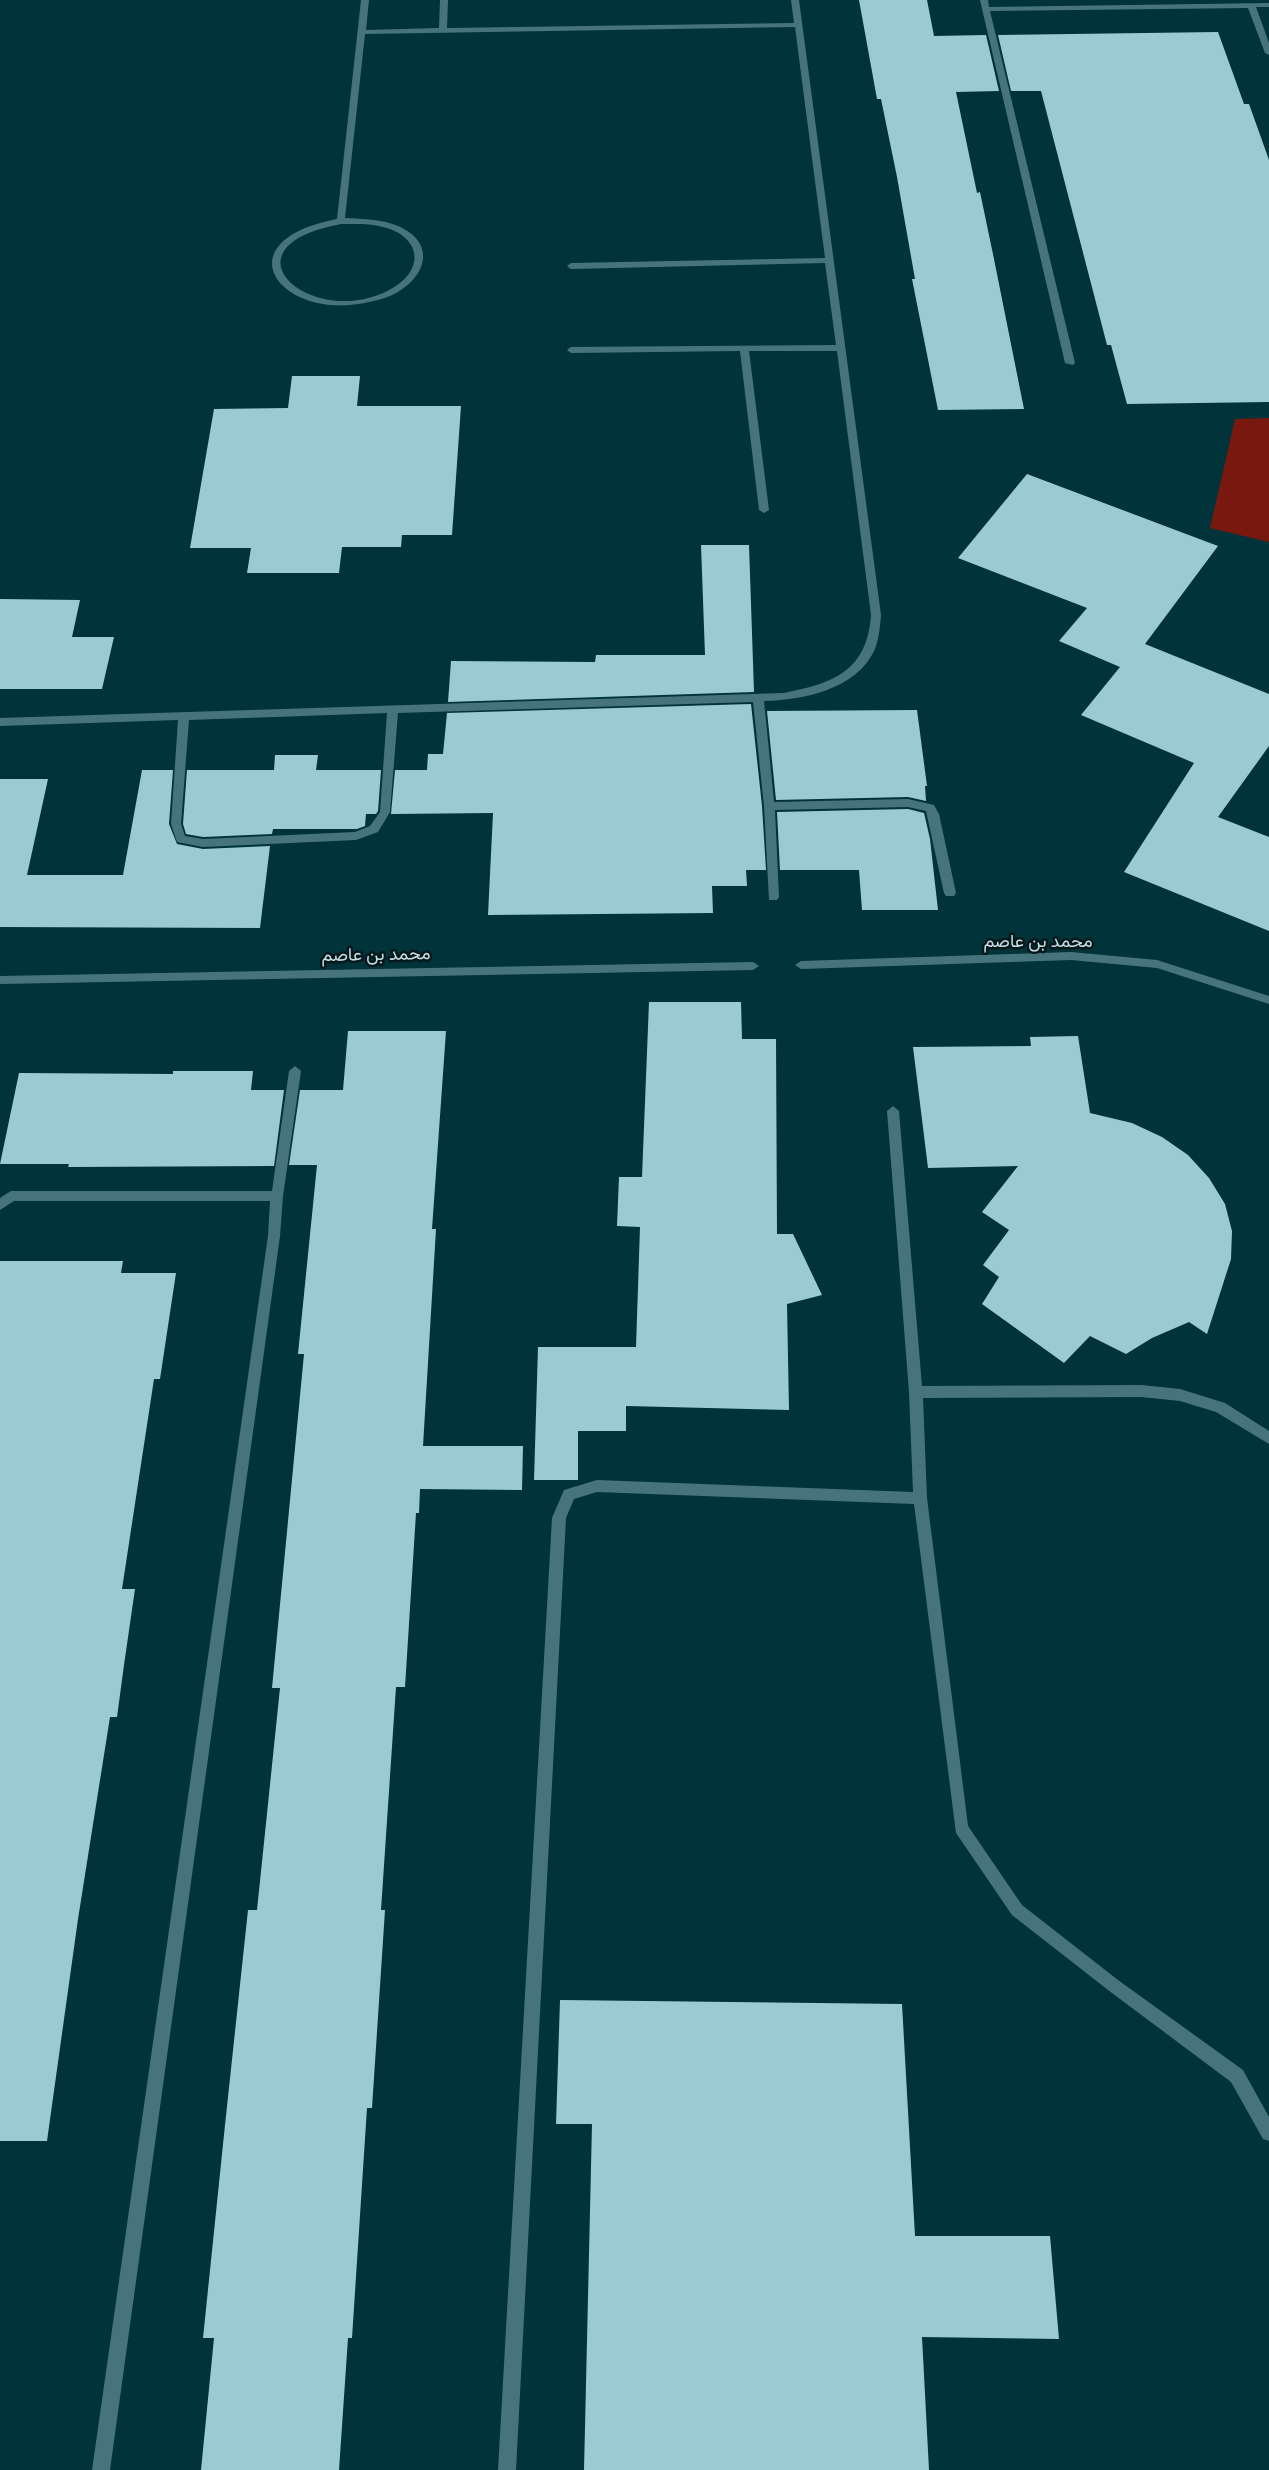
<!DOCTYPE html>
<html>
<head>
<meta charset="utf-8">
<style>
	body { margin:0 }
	canvas { display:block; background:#00333a }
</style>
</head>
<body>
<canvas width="1269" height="2470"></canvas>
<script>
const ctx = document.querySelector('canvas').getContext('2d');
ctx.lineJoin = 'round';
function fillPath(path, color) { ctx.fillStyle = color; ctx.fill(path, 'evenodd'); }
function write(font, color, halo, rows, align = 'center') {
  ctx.font = font + ' Karla,Vazirmatn,sans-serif'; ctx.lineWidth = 5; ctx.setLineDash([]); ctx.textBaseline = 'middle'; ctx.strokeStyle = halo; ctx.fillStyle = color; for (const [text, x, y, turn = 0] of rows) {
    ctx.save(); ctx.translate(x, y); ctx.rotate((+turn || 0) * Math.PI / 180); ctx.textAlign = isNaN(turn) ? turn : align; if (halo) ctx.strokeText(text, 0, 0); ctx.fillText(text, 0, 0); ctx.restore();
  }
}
fillPath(new Path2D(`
	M1269,418V542L1210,528L1235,419Z`), '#79180e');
fillPath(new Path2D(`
	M859,0H927L934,36L986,35L999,91L956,92L977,193L980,192L994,259L1024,409L938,410L912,279H915L897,177L881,99H877Z
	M1218,32L1244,104H1249L1269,160V402L1127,404L1111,345H1107L1041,91H1011L998,35Z
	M292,376H360L357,406H461L452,535H402L401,547H342L339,573H247L251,548H190L214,409L288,408Z
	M1027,474L1218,546L1145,644L1269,694V746L1218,817L1269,837V931L1124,872L1194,763L1081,715L1120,667L1059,641L1087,608L958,558Z
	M701,545H749L754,692L448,702L451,661L595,662L596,655H705Z
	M0,599L80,600L72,637H114L102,689H0Z
	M751,704L762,806L766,870H746L747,886H712L713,913L488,915L493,813L391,814L395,770H427L428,754H443L447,713Z
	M917,710L927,786H925L926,801L908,797L776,800L767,711Z
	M275,755H318L316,770H381L378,811L376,814H366L365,826L357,829H273L272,834L203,837L186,834L183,824L187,770H274Z
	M142,770H173L169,824L177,844L203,849L270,846L260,928L0,927V779H48L27,875H123Z
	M908,809L924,813L930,839L938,910H862L859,870H780L777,812Z
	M649,1002H741L742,1039H776L777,1234H793L822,1295L787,1304L789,1410L626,1406V1431H578V1480H534L538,1347H636L640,1227L617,1226L619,1177H642Z
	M348,1031H446L432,1229H436L423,1446H523L522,1490L420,1489L419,1513H416L405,1687H396L381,1910H385L372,2108H367L352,2338H348L339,2470H201L214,2338H203L225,2125L248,1910H257L280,1688H272L304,1354H298L317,1165H289L300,1090H343Z
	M1078,1036L1090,1113L1132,1123L1162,1137L1188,1155L1209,1178L1225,1204L1232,1231L1231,1259L1207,1334L1189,1322L1152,1338L1126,1354L1090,1336L1064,1363L982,1304L999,1277L983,1265L1009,1230L982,1212L1018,1166L928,1168L913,1047L1031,1046L1030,1037Z
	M173,1071H253L251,1090H284L274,1166L68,1167L69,1164H0L19,1073L173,1074Z
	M0,1261H123L121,1273H176L160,1379H154L122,1589H135L124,1665L117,1717H110L78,1919L47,2141H0Z
	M560,2000L902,2004L915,2236H1050L1059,2339L922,2337L929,2470H584L592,2124H556Z`), '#9bcad2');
fillPath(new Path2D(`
	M361,0H369L366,30L439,28L440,0H448L447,28L794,23L791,0H799L881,615C880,627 879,638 875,649C857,690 802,700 764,701L774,802L908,799L934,805L939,814L956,893L954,896H946L944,893L926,811L908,807L775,810L779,897L777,900H769L764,806L753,702L398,713L390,812L378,832L356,840L203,847L177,842L171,824L178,720L0,726V718L784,693C834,683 867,671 871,615L837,351H749L769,510L764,513L759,510L740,351L571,353L567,350L571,347L836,345L825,263L571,269L567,266L571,263L825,258L795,27L365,34L345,218C363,219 382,219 398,226C435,242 428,274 398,292C389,297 379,300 369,302C280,323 220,241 337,219ZM341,224C355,224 369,223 383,227C417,235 427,265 396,286C318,336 212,248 341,224ZM387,713L380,812L370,826L355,832L203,839L185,836L181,824L189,720Z
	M980,0H988L989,7L1269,3V7H1256L1269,43V55L1265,53L1248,8L990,11L1075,363L1073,365L1065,363Z`), '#47747c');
fillPath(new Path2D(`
	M1071,952L1157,960L1269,996V1004L1157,968L1071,960L801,969L795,965L801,961Z
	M753,962L759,966L753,970L0,984V976Z
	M295,1066L301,1071L283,1196L280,1236L110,2470H92L268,1236L270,1201H14L0,1210V1198L11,1191H272L289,1071Z
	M893,1106L899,1111L922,1386L1141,1385L1180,1389L1225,1403L1269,1431V1444L1216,1412L1180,1401L1141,1397L923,1398L927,1498L968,1826L1022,1905L1118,1980L1243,2070L1269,2117V2141L1263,2139L1231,2082L1108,1990L1012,1915L956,1833L914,1504L597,1492L574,1499L566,1518L516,2470H498L552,1518L564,1490L597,1480L913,1492L909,1392L887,1111Z`), '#47747c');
write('18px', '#c5dce0', '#06181b', [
	["محمد بن عاصم",1038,942],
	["محمد بن عاصم",376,955,-1]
]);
</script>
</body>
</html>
